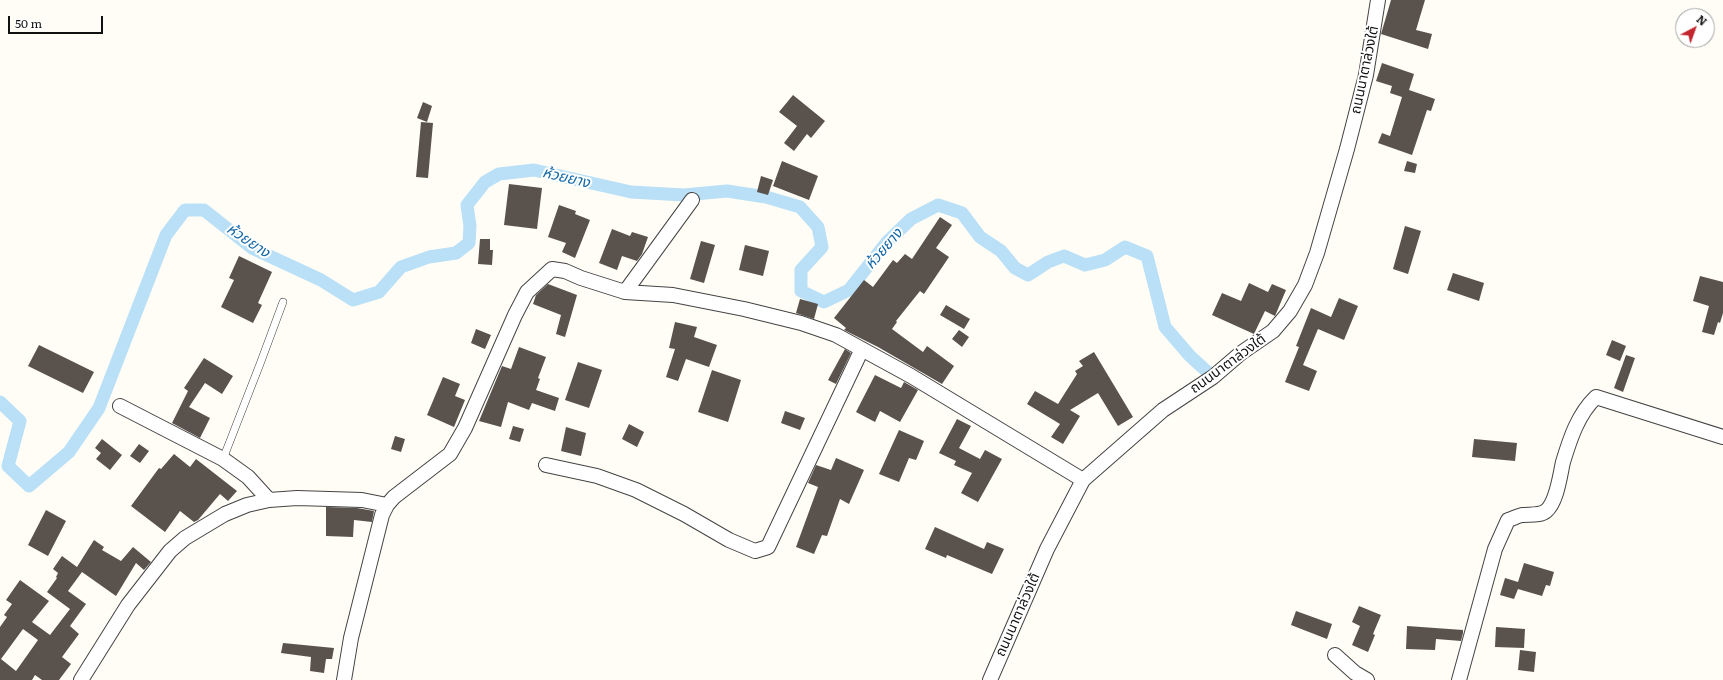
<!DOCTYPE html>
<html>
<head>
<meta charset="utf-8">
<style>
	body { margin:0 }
	#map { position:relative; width:1723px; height:680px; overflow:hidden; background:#fffdf5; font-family:Literata,serif }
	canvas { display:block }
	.north { position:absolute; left:1675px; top:8px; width:40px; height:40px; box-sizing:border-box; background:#fff; border:1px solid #a0a0a0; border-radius:50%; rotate:41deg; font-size:11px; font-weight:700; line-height:16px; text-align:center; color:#111 }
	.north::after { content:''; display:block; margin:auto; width:14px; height:18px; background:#c4262e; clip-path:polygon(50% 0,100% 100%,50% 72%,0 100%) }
	.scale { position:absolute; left:8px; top:16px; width:95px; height:18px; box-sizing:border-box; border:2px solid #111; border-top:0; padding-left:5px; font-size:12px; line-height:14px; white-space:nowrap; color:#111; -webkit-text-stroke:3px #fff; paint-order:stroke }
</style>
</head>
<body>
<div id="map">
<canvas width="1723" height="680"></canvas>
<div class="north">N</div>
<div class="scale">50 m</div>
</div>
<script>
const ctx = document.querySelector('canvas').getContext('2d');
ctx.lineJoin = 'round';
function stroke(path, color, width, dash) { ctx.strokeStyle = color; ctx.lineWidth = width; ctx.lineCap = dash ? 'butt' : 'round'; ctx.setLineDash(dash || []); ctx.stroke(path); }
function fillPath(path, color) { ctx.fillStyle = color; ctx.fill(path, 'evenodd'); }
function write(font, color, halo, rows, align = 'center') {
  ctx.font = font + ' Literata,"Noto Sans Thai",serif'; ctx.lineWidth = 4; ctx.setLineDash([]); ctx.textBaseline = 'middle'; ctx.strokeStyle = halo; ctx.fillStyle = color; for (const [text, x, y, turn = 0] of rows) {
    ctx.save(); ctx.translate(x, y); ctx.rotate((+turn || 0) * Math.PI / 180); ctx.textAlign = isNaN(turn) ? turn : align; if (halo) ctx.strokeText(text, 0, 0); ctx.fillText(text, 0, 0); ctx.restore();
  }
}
stroke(new Path2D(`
	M0,402L20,421L8,466L29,486L69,452L99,408L166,235L185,210H204L252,248L321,280L353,300L379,292L401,267L429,257L456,253L469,243L470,226L467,205L485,182L499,174L534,170L631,192L684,195L727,191L766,197L800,207L818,227L822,247L801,270V291L824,302L849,290L887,242L911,219L938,205L962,213L980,237L1001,251L1015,268L1028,275L1048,262L1064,256L1085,265L1105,260L1125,247L1147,256L1165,327L1190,356L1213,377`), '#b9e0f7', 13);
fillPath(new Path2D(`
	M1391,0H1425L1416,30L1432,34L1428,49L1381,34Z
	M1382,63L1414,74L1409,90L1435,99L1431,111L1427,110L1412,155L1378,143L1382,133L1390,136L1402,97L1390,93L1392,86L1376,81Z
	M793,95L825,121L811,138L807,134L794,151L784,143L797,126L779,112Z
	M423,102L432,106L427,122L417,118Z
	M421,122L433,123L428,178L416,177Z
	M782,161L818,176L809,200L773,186Z
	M1407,161L1417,164L1415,173L1404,171Z
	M761,176L773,180L768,195L757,192Z
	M509,184L542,188L537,229L504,225Z
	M559,205L576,211L575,214L590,220L575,258L562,252L566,243L548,237Z
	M940,217L952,225L936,248L949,257L924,294L920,291L896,321L897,322L892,329L923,352L927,346L954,366L942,384L878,347L844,330L846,328L834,318L864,280L873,287L893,260L897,263L905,254L912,259Z
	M1405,226L1421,231L1408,274L1393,269Z
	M612,229L630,236L632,232L648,237L642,254L637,261L622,256L617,270L599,263Z
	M480,239H490V250H493L492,265L478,264Z
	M701,241L715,245L704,283L690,279Z
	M745,245L769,251L763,276L739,270Z
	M239,256L272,272L258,303L262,305L253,323L221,307L234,280L229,278Z
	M1453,273L1484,283L1479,301L1447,290Z
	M1700,276L1723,282V313L1720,323L1718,322L1714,335L1702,332L1709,306L1693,301Z
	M1249,283L1268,292L1272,284L1286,290L1275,316L1265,311L1254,334L1212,315L1222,293L1241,301Z
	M548,284L577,295L565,337L556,334L561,315L533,304L536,295Z
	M1339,298L1358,306L1344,340L1318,329L1303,365L1317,371L1309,391L1285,382L1299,347L1296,346L1311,308L1331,317Z
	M800,299L818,304L814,319L796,313Z
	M946,305L970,319L964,329L940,315Z
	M675,322L697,327L694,337L717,345L709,367L686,359L678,381L666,377L675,349L669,348Z
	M476,329L491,335L485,349L471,343Z
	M959,330L969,337L962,347L952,339Z
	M1612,340L1626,346L1620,361L1606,355Z
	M39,345L94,372L83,393L28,366Z
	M519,347L546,357L538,378L540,379L536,390L559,398L555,411L532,403L529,410L508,402L501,427L479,421L502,366L511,369Z
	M845,349L851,353L836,384L828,380Z
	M1094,352L1133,417L1118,426L1098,393L1070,410L1080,416L1063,444L1051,437L1060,424L1027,404L1035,391L1058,404L1077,374L1075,371L1083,366L1079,361Z
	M1626,355L1635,358L1623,392L1614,388Z
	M204,358L233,376L222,394L205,383L189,407L210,418L200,438L172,423L188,391L184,388Z
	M578,362L602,370L589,408L565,400Z
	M712,370L741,380L728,422L698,412Z
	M875,375L901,388L904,382L918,390L900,422L880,411L875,422L856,412Z
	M443,377L460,384L455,396L465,400L454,427L427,415Z
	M785,411L805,418L800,430L781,423Z
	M957,419L971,426L959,448L980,459L985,450L1002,459L978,502L961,493L972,473L954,465L956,461L939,453Z
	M629,424L644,432L637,447L622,439Z
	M513,426L524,429L520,442L509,439Z
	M566,427L586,433L581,456L561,451Z
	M899,430L924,441L916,460L909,458L899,482L879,474Z
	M395,436L405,439L401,452L391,449Z
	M102,439L122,455L110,470L96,459L101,453L95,448Z
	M1474,439L1517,443L1515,461L1472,457Z
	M139,444L149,451L140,463L130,456Z
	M174,454L190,467L196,459L237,491L228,501L220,494L198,520L194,522L180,511L165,532L131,506L159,468L161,469Z
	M836,458L864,470L849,504L840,499L827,536L822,535L814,554L796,547L818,487L808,483L816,465L831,470Z
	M326,507L357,508L374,511L372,522L354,520L353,537L326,536Z
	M46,510L66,521L48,556L28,545Z
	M935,527L984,549L987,542L1004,549L992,574L947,555L946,558L925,549Z
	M94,540L104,547L102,550L121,561L133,547L151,562L144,570L136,563L116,596L82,572L68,591L86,604L70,626L79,634L62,657L71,664L59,680H42L35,675L32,680H0V627L7,617L4,615L12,604L6,600L20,580L49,601L32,622L50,635L70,609L47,592L57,578L56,577L58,573L53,569L62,556L77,567ZM23,629L38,640L16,671L1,659Z
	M1524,563L1554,572L1550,586L1546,585L1542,596L1518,589L1514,599L1500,595L1505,578L1518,582Z
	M1359,606L1381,615L1373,634L1375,635L1368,652L1352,645L1360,626L1352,622Z
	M1296,611L1332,624L1327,639L1291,625Z
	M1407,626L1463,630V633L1461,641L1436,639L1435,650L1406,649Z
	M1496,627L1525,629L1524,648L1495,647Z
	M283,643L334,648L332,659H326L324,673L310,671L311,657L281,653Z
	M1520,650L1536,652L1534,672L1518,670Z`), '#5a524d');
const service = new Path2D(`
	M223,459L260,364L283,302`);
const minor = new Path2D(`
	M625,292L692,200
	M120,406L223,459L248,477L269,500
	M546,465L597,476L636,490L684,514L729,540L755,551L768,547L862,349
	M1335,655L1355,673L1367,680
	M81,680L128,605L170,551L185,538L225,514L247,505L269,500L297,498L362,500L387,505
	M344,680L351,638L382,515L387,505L394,497L450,454L465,428L515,315L527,292L552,269L565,271L581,278L625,292L673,295L744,309L801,323L836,335L911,376L1083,480
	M990,680L1047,549L1083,480L1163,410L1213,377L1241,353L1273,331L1290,311L1305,285L1317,253L1347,149L1366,75L1378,0
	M1459,680L1495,549L1508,520C1512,519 1517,516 1522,515C1529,514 1540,516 1546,511C1557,502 1560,475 1563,462C1570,439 1578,414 1596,397L1723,437`);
stroke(service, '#444', 8);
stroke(minor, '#444', 16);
stroke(service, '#fff', 7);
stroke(minor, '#fff', 14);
write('14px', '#111', '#fff', [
	["ถนนนาตาล่วงใต้",1365,70,-78],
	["ถนนนาตาล่วงใต้",1228,364,-36],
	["ถนนนาตาล่วงใต้",1018,615,-66]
]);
write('italic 15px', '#1768a6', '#fff', [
	["ห้วยยาง",566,178,13],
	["ห้วยยาง",248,241,34],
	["ห้วยยาง",884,249,-49]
]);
</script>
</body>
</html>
